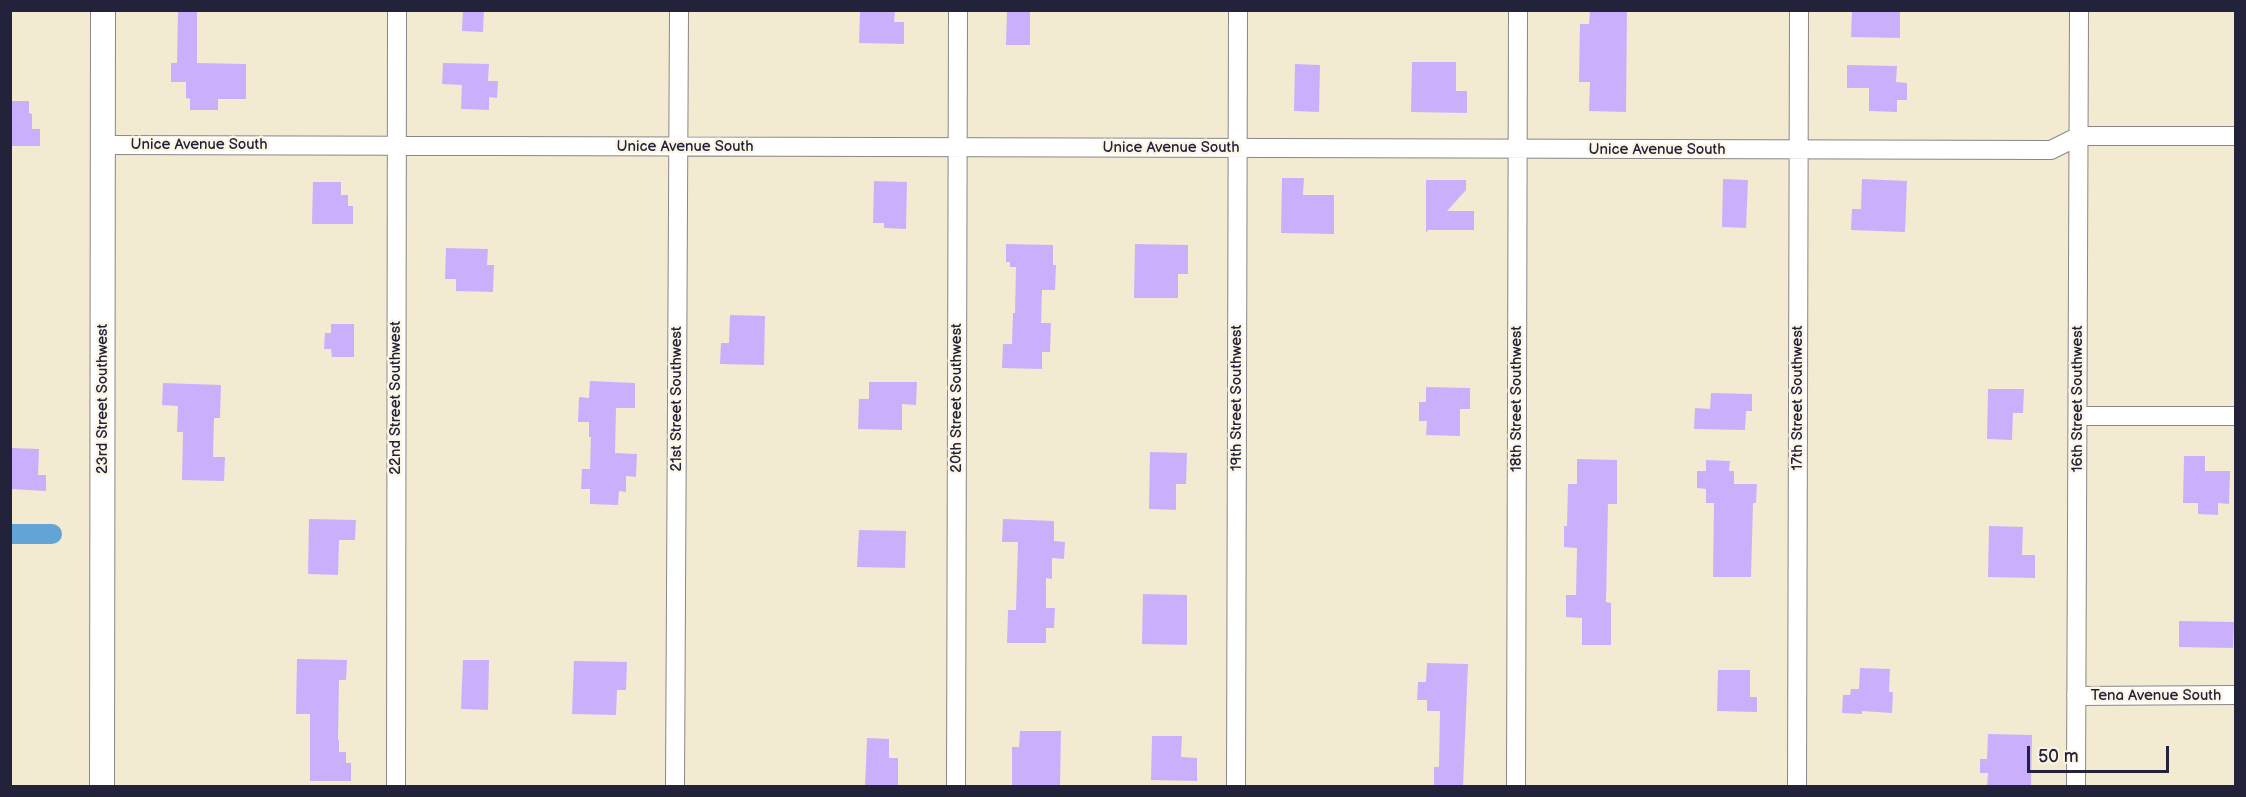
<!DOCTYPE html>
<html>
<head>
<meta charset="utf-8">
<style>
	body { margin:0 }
	#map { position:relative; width:2246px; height:797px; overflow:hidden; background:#f3ebd1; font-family:"Balsamiq Sans",sans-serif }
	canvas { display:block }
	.frame { position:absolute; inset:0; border:12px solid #22223b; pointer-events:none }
	.scale { position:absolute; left:2027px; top:746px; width:142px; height:27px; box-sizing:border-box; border:3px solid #22223b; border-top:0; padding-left:8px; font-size:18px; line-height:21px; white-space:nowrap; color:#22223b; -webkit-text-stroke:4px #fcf5e5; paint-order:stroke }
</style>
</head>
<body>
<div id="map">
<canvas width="2246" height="797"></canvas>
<div class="frame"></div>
<div class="scale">50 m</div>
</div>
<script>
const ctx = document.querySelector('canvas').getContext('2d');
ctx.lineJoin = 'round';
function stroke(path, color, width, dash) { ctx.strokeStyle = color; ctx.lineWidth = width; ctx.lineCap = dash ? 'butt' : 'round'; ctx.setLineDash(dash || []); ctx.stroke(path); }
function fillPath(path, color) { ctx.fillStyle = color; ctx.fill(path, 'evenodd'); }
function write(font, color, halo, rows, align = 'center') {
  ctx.font = font + ' "Balsamiq Sans",sans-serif'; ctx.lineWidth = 5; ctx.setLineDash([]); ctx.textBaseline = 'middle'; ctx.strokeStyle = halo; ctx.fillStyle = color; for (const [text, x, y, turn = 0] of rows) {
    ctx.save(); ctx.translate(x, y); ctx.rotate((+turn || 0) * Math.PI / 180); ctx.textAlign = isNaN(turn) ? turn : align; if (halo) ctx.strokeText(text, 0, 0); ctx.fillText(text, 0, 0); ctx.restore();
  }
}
stroke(new Path2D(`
	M10,534H52`), '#62a4d6', 20);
fillPath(new Path2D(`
	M178,10H197V63L246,64V99H218V110H190V99L186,98V82H171V63H177Z
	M463,10H484L483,32L462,31Z
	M860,10H895L894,22H904V44L859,43Z
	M1007,10H1030V45H1006Z
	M1590,10H1627L1626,112L1589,111L1590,82H1579L1580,24H1589Z
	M1852,10H1900V38L1851,37Z
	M1412,62H1456V91H1467V113L1411,112Z
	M443,63L489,64L488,81H498L497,98L489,97V110L461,109L462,85L442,84Z
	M1295,64L1320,65L1319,112L1294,111Z
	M1847,65L1897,66L1896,82L1907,83V100H1897V112L1869,111V88H1847Z
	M10,101H29V113L32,114V129H40V146H10Z
	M1282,178H1304L1303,195H1334V234L1281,233Z
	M1723,179L1748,180L1746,228L1722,227Z
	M1862,179L1907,181L1905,232L1851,230L1852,209H1861Z
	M1426,180H1466V190L1447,211H1474V230H1428L1426,233Z
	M874,181L907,182L906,229L884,228V223H873Z
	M313,182H341V195H348V206H353V224H312Z
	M1006,244L1053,245V265H1056L1055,290H1042L1041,323H1051L1050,352H1042V369L1002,368L1003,344H1012L1013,313H1015L1016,267H1010V262H1006Z
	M1135,244L1188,245V274H1178V298H1134Z
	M446,248L488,249L487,265H494L493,292L456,291V279H445Z
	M730,315L765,316L764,365L720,364L721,343H729Z
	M331,324H354V357H332L331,349H324L325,333H331Z
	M590,381L635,383V408H616L615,453L637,454L636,477L626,476V492L619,491L618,505L590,504V489H581L582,469H590L591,437H589V422H578L579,397L589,398Z
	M869,382H917L916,405L902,404V430L858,429L859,399H869Z
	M163,383L221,385L220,418H214L213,457H225L224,481L182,480L183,432H177L178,406L162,405Z
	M1426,387L1470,388V409H1460V436L1426,435L1427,421H1419V402H1426Z
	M1988,389H2024L2023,413H2013L2012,440L1987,439Z
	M1711,393L1752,394V411H1746L1745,430L1694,429L1695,408L1710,409Z
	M11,448L39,449L38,475H46V491L10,489Z
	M1150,452L1187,453L1186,484H1176V510L1149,509Z
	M2184,456H2205V471H2230L2229,504L2218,503V515L2198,514V503H2183Z
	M1577,459L1617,460V504H1608L1606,602L1611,603V645H1582V618L1566,617V595H1576L1577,548L1564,547V526H1567L1568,484H1577Z
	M1706,460L1730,461L1729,471H1734V484H1757L1756,503H1753L1751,577H1713L1714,503H1706V489L1697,488V471H1706Z
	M309,519L356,520L355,540H339L338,575L308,574Z
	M1003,519L1054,521V541L1065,542L1064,559L1052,558V579L1046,578V608H1055L1054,628H1046V643H1007L1008,610H1016L1018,542H1002Z
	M1989,526L2023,527L2022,555H2035V578L1988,577Z
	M859,530L906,531L905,568L857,567Z
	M1143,594L1187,595V645L1142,644Z
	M2179,621L2234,622L2233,648L2179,647Z
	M297,659L347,660L346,680H339L338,740H339V752H346V763H351V781H310V714H296Z
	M463,660H489L488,710L461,709Z
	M574,661L627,662L626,690H617L616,715L572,714Z
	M1427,663L1468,664L1463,786H1434V767H1439L1440,711H1427V700H1417L1418,682H1426Z
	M1860,668L1890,669L1889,692H1893L1892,713L1862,711V714L1842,713L1843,695H1850L1851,689H1859Z
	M1718,670H1750V697H1757V712L1717,711Z
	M1020,731H1061L1060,785H1012V747H1019Z
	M1988,734L2032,735L2031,786H1987L1988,773H1980V759H1987Z
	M1152,736H1182L1181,757L1197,758V781L1151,780Z
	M867,738L889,739V758H898V786H865Z`), '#cab0fc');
const minor = new Path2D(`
	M103,145L2051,150L2079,136H2236
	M2078,416H2236
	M2076,696L2236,695
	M396,786L397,10
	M675,786L679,10
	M956,786L958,10
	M1236,786L1238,10
	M1516,786L1518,10
	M1797,786L1799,10
	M2076,786L2079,10`);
const tertiary = new Path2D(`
	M102,786L103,10`);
stroke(minor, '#8a8686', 20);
stroke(tertiary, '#8a8686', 26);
stroke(minor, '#fff', 18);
stroke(tertiary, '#fff', 24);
write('15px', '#22223b', '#fcf5e5', [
	["Unice Avenue South",199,145],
	["Unice Avenue South",685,147],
	["Unice Avenue South",1171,148],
	["Unice Avenue South",1657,150],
	["22nd Street Southwest",396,398,-90],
	["20th Street Southwest",957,398,-90],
	["19th Street Southwest",1237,398,-90],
	["17th Street Southwest",1798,398,-90],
	["23rd Street Southwest",103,399,-90],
	["21st Street Southwest",677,399,-90],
	["18th Street Southwest",1517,399,-90],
	["16th Street Southwest",2078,399,-90],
	["Tena Avenue South",2156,696]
]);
</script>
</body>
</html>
